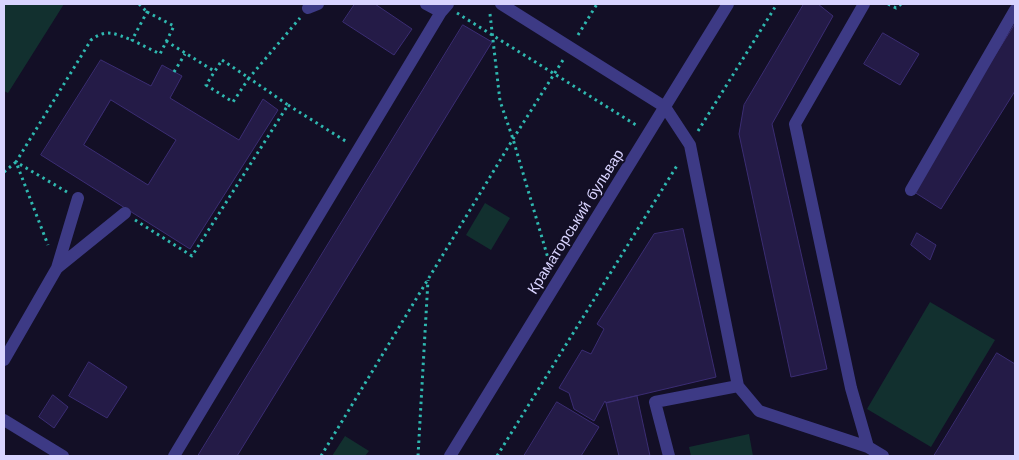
<!DOCTYPE html>
<html>
<head>
<meta charset="utf-8">
<style>
	body { margin:0 }
	#map { position:relative; width:1019px; height:460px; overflow:hidden; background:#130f26; font-family:"Work Sans",sans-serif }
	canvas { display:block }
	.frame { position:absolute; inset:0; border:5px solid #d9d4ff; pointer-events:none }
</style>
</head>
<body>
<div id="map">
<canvas width="1019" height="460"></canvas>
<div class="frame"></div>
</div>
<script>
const ctx = document.querySelector('canvas').getContext('2d');
ctx.lineJoin = 'round';
function fillPath(path, color) { ctx.fillStyle = color; ctx.fill(path, 'evenodd'); }
function stroke(path, color, width, dash) { ctx.strokeStyle = color; ctx.lineWidth = width; ctx.lineCap = dash ? 'butt' : 'round'; ctx.setLineDash(dash || []); ctx.stroke(path); }
function write(font, color, halo, rows, align = 'center') {
  ctx.font = font + ' "Work Sans",sans-serif'; ctx.lineWidth = 4; ctx.setLineDash([]); ctx.textBaseline = 'middle'; ctx.strokeStyle = halo; ctx.fillStyle = color; for (const [text, x, y, turn = 0] of rows) {
    ctx.save(); ctx.translate(x, y); ctx.rotate((+turn || 0) * Math.PI / 180); ctx.textAlign = isNaN(turn) ? turn : align; if (halo) ctx.strokeText(text, 0, 0); ctx.fillText(text, 0, 0); ctx.restore();
  }
}
fillPath(new Path2D(`
	M4,4H64L8,93L4,91Z
	M485,203L510,218L491,250L466,235Z
	M930,302L995,340L931,447L867,409Z
	M749,434L753,456H691L689,447Z
	M345,436L369,451L365,456H332Z`), '#12302f');
const building = new Path2D(`
	M355,4H375L412,29L394,55L343,22Z
	M804,4H818L833,16L772,124L827,369L791,377L739,134L744,105Z
	M1015,24V91L941,209L911,190Z
	M463,25L492,42L237,456H198Z
	M883,33L919,54L900,85L864,64Z
	M101,60L151,86L162,65L182,76L170,98L239,140L263,99L278,110L190,249L41,155ZM111,100L176,140L148,185L84,145Z
	M683,229L716,377L606,403L605,401L594,421L574,409L569,393L559,388L582,350L591,354L604,329L597,324L654,234Z
	M917,233L936,245L930,260L911,245Z
	M997,353L1015,364V456H934Z
	M89,362L127,387L107,418L69,396Z
	M53,395L68,407L54,428L39,417Z
	M637,396L650,456H619L606,403Z
	M557,402L599,427L581,456H524Z`);
fillPath(building, '#241b47');
stroke(building, '#3b2d73', 1);
stroke(new Path2D(`
	M139,4L147,12
	M888,4L896,8L901,4
	M147,12L174,26L160,54L132,40Z
	M457,13L636,125
	M490,14L500,101L513,139L550,265
	M578,35L597,4
	M166,41L214,71
	M222,60L249,78L233,102L206,85Z
	M174,72L185,54
	M288,105L347,142
	M698,131L777,4
	M4,172L16,162L48,245
	M67,192L16,162L91,40C107,28 115,34 132,40
	M135,220L192,256L288,105L249,78L300,18
	M321,456L513,139L563,60
	M418,456L428,280
	M497,456L678,164`), '#2fb8b0', 3, [2.5, 4]);
stroke(new Path2D(`
	M426,4L441,12L448,4
	M501,4L665,107L690,145L738,386L759,411L868,447
	M864,4L795,124L851,388L868,447L883,456
	M308,8L318,4
	M911,190L1015,10
	M57,268L125,213
	M4,360L57,268L78,198
	M4,420L63,456
	M174,456L441,12
	M450,456L728,4
	M669,456L655,402L738,386`), '#3d3a85', 12);
write('15px', '#d9d4ff', '#130f26', [
	["Краматорський бульвар",576,222,-58]
]);
</script>
</body>
</html>
